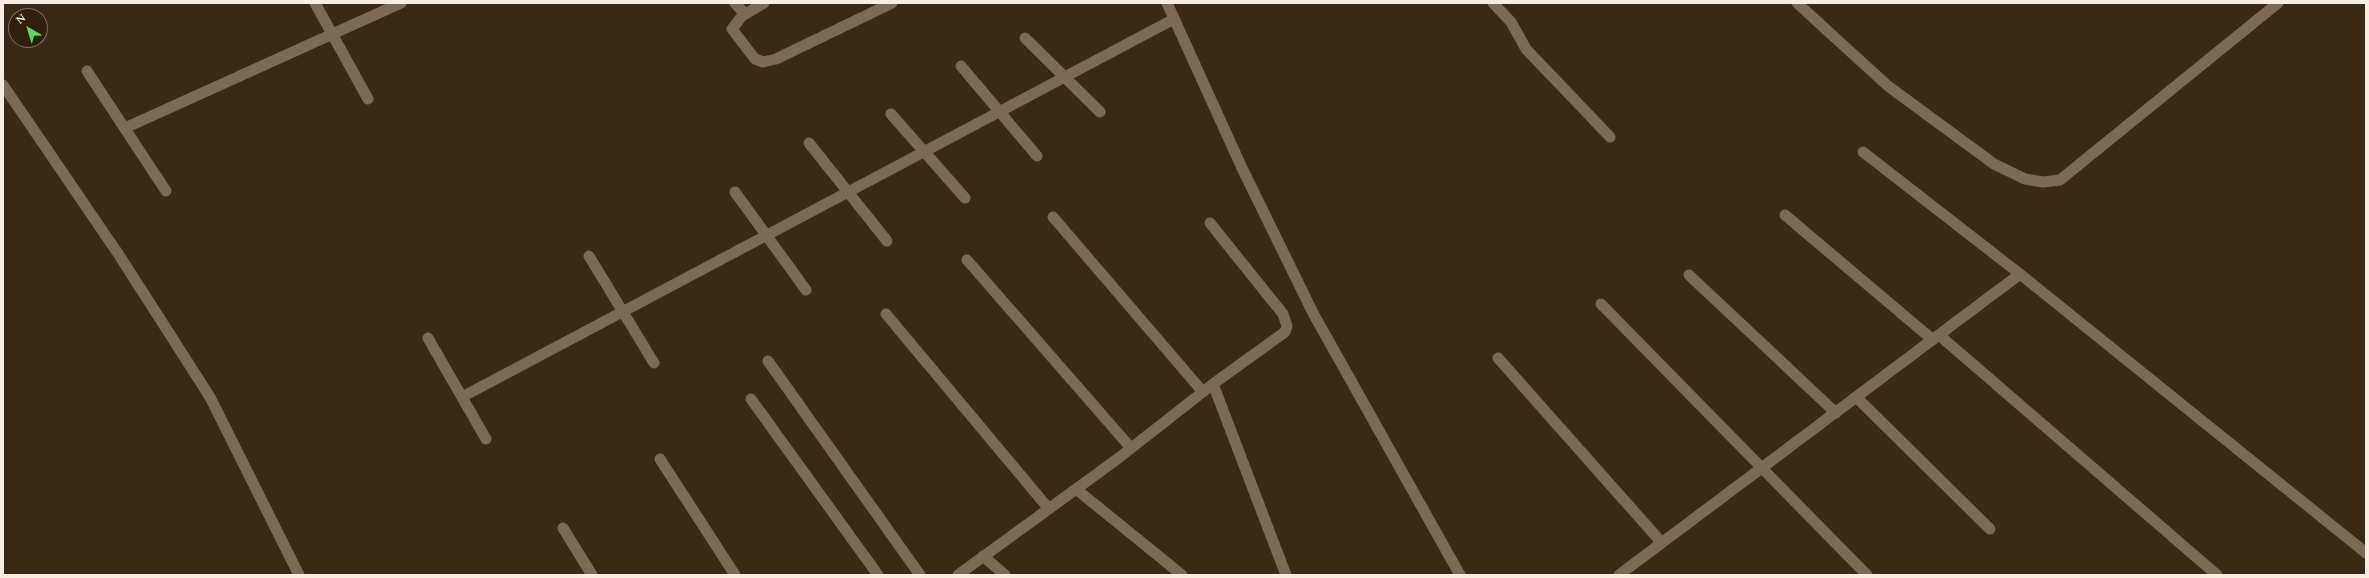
<!DOCTYPE html>
<html>
<head>
<meta charset="utf-8">
<style>
	body { margin:0 }
	#map { position:relative; width:2369px; height:578px; overflow:hidden; background:#3a2915; font-family:Spectral,serif }
	canvas { display:block }
	.frame { position:absolute; inset:0; border:4px solid #f8ede1; pointer-events:none }
	.north { position:absolute; left:8px; top:8px; width:40px; height:40px; box-sizing:border-box; background:#2f1f0b; border:1px solid #7f7161; border-radius:50%; rotate:322deg; font-size:11px; font-weight:700; line-height:16px; text-align:center; color:#f8ede1 }
	.north::after { content:''; display:block; margin:auto; width:14px; height:18px; background:#5dd56d; clip-path:polygon(50% 0,100% 100%,50% 72%,0 100%) }
</style>
</head>
<body>
<div id="map">
<canvas width="2369" height="578"></canvas>
<div class="frame"></div>
<div class="north">N</div>
</div>
<script>
const ctx = document.querySelector('canvas').getContext('2d');
ctx.lineJoin = 'round';
function stroke(path, color, width, dash) { ctx.strokeStyle = color; ctx.lineWidth = width; ctx.lineCap = dash ? 'butt' : 'round'; ctx.setLineDash(dash || []); ctx.stroke(path); }
stroke(new Path2D(`
	M315,3L368,99
	M735,3L744,13
	M764,3L742,16L732,29L755,59L763,62L776,59L892,3
	M1167,3L1242,168L1313,313L1460,575
	M1493,3L1511,22L1526,49L1610,137
	M1797,3L1888,86L1994,164L2025,179L2043,182L2060,180L2278,3
	M1025,38L1100,112
	M961,66L1037,156
	M87,71L166,191
	M3,85L119,255L210,397L299,575
	M891,114L965,198
	M125,128L401,3
	M809,143L887,241
	M1863,152L2020,274L2366,553
	M735,192L806,290
	M1785,215L1933,340
	M1053,217L1203,392
	M589,256L654,363
	M967,260L1131,448
	M1689,275L1836,413
	M1601,304L1867,575
	M886,314L1049,509
	M1939,335L2217,575
	M428,338L486,439
	M1498,358L1662,543
	M768,361L920,575
	M1213,384L1286,575
	M462,397L1174,19
	M1856,397L1990,529
	M751,399L878,575
	M660,459L735,575
	M1076,489L1182,575
	M563,528L592,575
	M983,556L1005,575
	M958,575L1116,460L1213,384L1285,332L1287,326L1283,314L1210,223
	M1619,575L2020,274`), '#7d6a54', 11);
</script>
</body>
</html>
